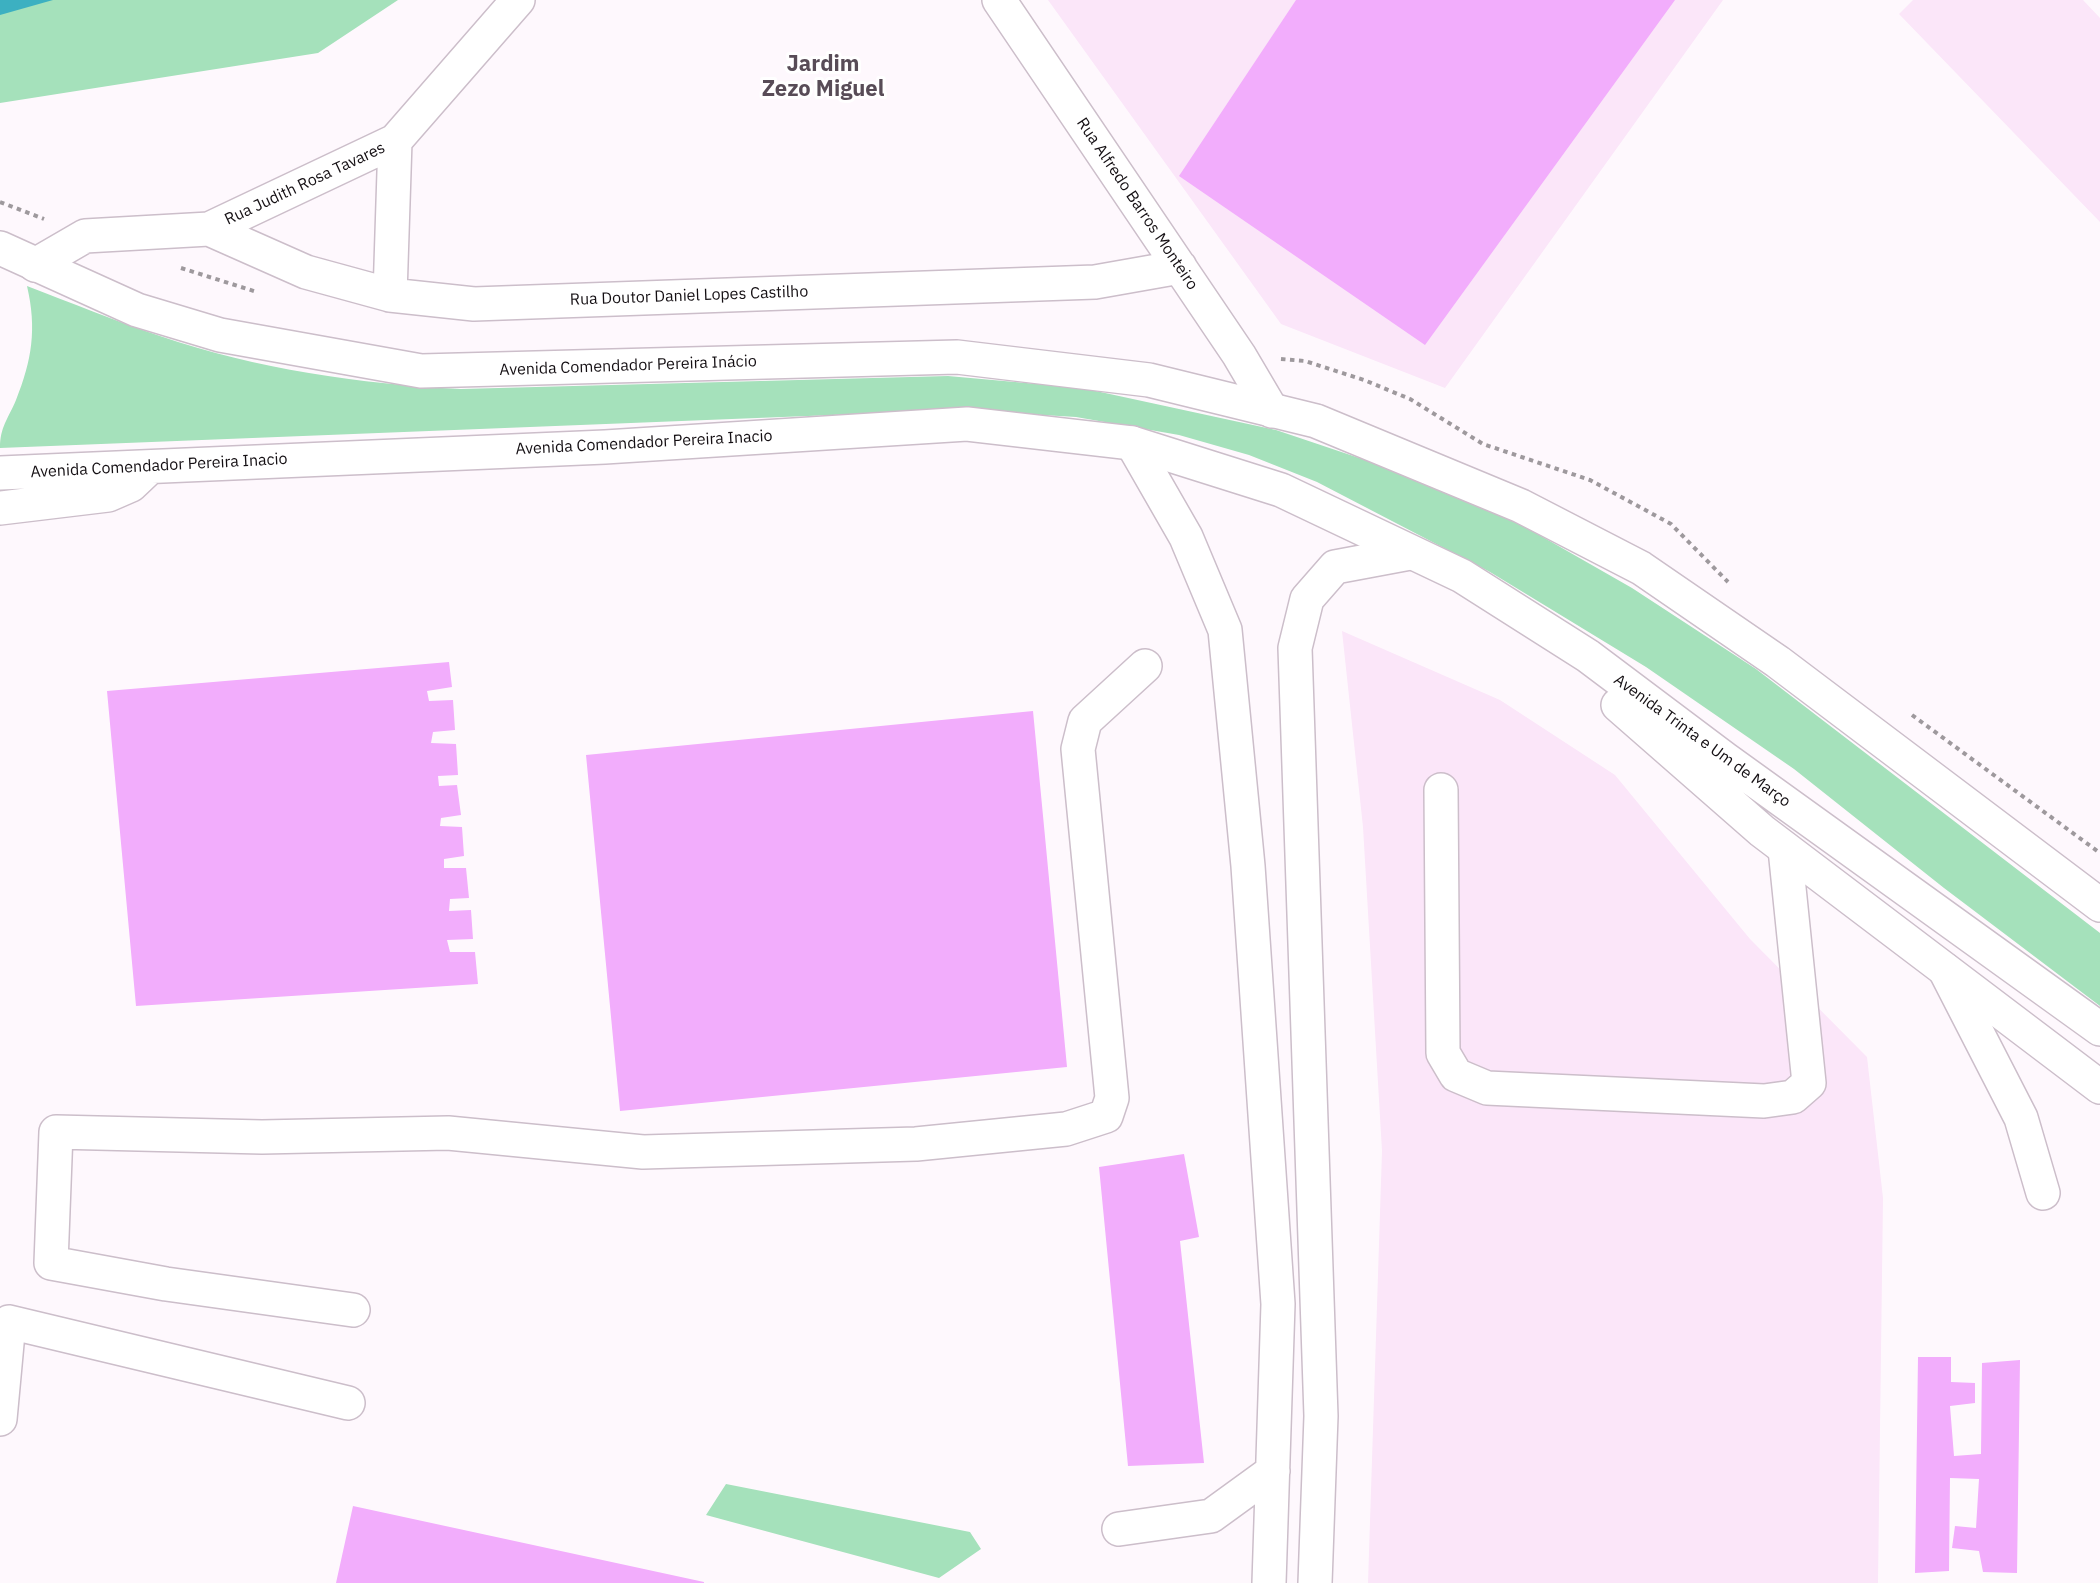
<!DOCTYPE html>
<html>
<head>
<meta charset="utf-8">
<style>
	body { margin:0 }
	canvas { display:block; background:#fef8fd }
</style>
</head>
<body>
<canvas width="2100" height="1583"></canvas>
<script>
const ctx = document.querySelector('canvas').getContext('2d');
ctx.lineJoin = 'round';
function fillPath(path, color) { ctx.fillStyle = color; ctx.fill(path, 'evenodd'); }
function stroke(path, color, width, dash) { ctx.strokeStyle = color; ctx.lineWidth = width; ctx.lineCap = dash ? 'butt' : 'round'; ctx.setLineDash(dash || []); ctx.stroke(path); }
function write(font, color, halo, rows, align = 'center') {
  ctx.font = font + ' "IBM Plex Sans",sans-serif'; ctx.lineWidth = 6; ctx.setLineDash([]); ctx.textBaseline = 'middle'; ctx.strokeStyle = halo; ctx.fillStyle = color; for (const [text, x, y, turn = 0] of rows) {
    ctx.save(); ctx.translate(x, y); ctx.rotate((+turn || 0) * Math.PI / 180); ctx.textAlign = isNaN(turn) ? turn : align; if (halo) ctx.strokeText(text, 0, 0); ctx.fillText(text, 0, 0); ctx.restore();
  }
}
fillPath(new Path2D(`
	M1048,0H1723L1445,388L1281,324Z
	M1913,0H2083L2100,18V222L1899,14Z
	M1342,631L1500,700L1615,775L1750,939L1867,1057L1883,1198L1878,1583H1368L1382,1151L1363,827Z`), '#fbe6f9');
fillPath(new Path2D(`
	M0,0H398L318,53L0,103Z
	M27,286C72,303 115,321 160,336C256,369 361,384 461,389L948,376L1082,388L1276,430L1386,467L1513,520L1632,588L1756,669L2100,933V1006L1944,888L1794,769L1646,667L1490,572L1317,482L1249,455L1179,435L1076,417L959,410L0,448C0,427 8,419 16,400C32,360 37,329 27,286Z
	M726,1484L970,1532L981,1549L939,1578L706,1515Z`), '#a5e1bb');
fillPath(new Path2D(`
	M0,0H53L0,15Z`), '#3cb0c1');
fillPath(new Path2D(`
	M1296,0H1675L1425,345L1179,176Z
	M449,662L452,687L427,691L429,701L453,700L455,730L433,732L431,743L456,744L458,775L438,776L439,786L457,785L461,815L441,818L440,826L462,827L464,856L444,859V868H466L469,898L450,899L449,911L471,910L473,939L447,940L450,952H475L478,984L136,1006L107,691Z
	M1033,711L1067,1067L620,1111L586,755Z
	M1184,1154L1199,1237L1180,1241L1204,1463L1128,1466L1099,1167Z
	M1918,1357H1951V1382L1975,1383V1403L1950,1406L1954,1456L1981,1454L1982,1363L2020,1360L2017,1573L1983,1572L1979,1551L1952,1548L1955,1526L1976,1528L1979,1479L1950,1478L1949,1571L1915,1573Z
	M353,1506L704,1582V1583H336Z`), '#f2adfc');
const minor = new Path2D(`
	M999,0L1239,355L1272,411
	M209,229L306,272L390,295L474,304L1095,282L1180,267
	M35,265L85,236L209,229L395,141L518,0
	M390,295L395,141
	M1132,443L1186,537L1225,630L1248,866L1278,1304L1269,1583
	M1441,790L1443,1053L1456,1075L1487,1088L1764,1101L1793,1097L1809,1083L1785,849
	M1945,970L2021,1118L2043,1193
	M353,1310L166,1284L51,1263L56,1132L262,1137L448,1133L643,1152L916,1144L1066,1129L1106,1116L1112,1098L1078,749L1085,721L1145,666
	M0,1419L9,1322L348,1403
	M1119,1529L1211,1516L1273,1471
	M1315,1583L1321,1416L1295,648L1307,599L1335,567L1410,553`);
const highway = new Path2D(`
	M0,248L137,310L220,335L421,371L957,357L1149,380L1316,421L1521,506L1641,568L1778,662L2100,905
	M0,473L605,447L967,424L1132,443L1281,490L1462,576L1588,656L1725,759L2100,1029
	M0,508L108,495L131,485L150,467
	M1618,705L1762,831L2100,1087`);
stroke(minor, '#ccbeca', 36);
stroke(highway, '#ccbeca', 36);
stroke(new Path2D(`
	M0,202L44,219
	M181,268L257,292
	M1281,359L1305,361L1364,380L1410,399L1483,444L1590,480L1671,524L1728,582
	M1912,715L2100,853`), '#9e999d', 4, [4.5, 4.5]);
stroke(minor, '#fff', 33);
stroke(highway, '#fff', 33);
write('16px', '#140f13', '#fff', [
	["Rua Judith Rosa Tavares",305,184,-25],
	["Rua Alfredo Barros Monteiro",1137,204,56],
	["Rua Doutor Daniel Lopes Castilho",689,296,-2],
	["Avenida Comendador Pereira Inácio",628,366,-2],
	["Avenida Comendador Pereira Inacio",644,443,-3],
	["Avenida Comendador Pereira Inacio",159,466,-3],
	["Avenida Trinta e Um de Março",1702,741,36]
]);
write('bold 22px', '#584c57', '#fff', [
	["Jardim",823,65],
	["Zezo Miguel",823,90]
]);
</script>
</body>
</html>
